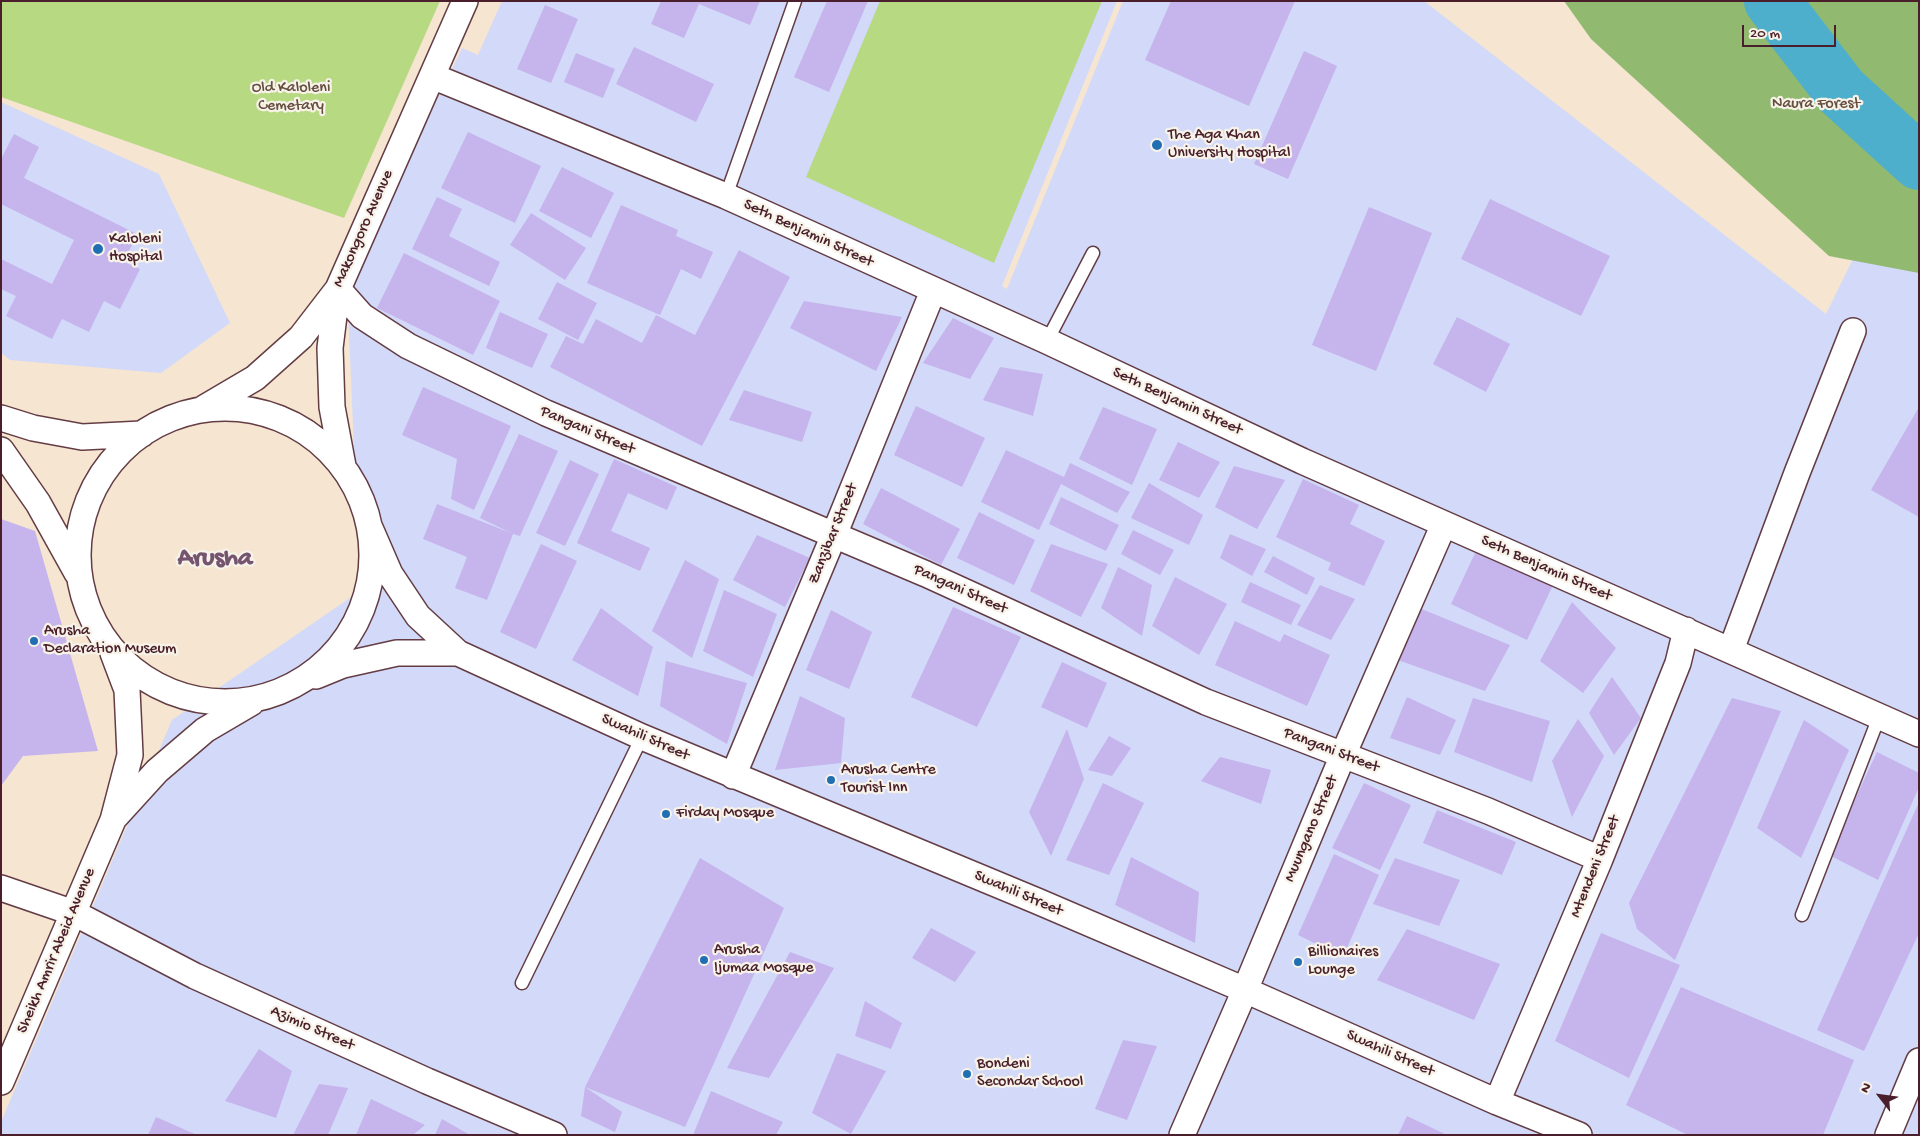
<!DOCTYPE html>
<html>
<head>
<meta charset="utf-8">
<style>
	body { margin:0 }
	#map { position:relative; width:1920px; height:1136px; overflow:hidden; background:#f5e5d1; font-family:"Gochi Hand",sans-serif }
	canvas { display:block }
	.frame { position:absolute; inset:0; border:2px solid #4a1f2b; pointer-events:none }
	.north { position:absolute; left:1855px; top:1071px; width:50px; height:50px; -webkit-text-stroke:4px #f7f3e8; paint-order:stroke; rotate:300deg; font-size:14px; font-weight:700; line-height:20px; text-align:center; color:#4a1f2b }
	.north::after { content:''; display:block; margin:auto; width:18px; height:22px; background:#4a1f2b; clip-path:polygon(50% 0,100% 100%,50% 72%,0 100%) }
	.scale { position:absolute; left:1742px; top:25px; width:94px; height:22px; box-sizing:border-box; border:2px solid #4a1f2b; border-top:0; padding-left:6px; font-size:15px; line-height:18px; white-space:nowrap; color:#4a1f2b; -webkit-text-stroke:4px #f7f3e8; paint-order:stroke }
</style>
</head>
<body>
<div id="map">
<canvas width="1920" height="1136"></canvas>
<div class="frame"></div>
<div class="north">N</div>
<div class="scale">20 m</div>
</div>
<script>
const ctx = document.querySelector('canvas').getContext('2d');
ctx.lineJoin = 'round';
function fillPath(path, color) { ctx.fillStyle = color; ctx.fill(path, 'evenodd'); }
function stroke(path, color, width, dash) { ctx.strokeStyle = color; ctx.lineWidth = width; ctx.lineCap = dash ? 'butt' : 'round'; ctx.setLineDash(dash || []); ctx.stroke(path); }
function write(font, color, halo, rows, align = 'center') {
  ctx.font = font + ' "Gochi Hand",sans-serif'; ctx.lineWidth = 4.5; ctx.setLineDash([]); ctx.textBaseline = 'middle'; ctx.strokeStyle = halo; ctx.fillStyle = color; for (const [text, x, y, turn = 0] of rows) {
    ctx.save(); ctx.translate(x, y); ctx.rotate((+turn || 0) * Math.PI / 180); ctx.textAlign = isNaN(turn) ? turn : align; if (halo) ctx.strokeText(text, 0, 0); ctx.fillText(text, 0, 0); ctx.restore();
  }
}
fillPath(new Path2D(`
	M502,1H1117L1002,286L1007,289L1123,1H1424L1826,314L1908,147L1919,151V1135H1V1122L172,720L360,591L347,285L462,48L478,55Z
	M1,102L159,174L230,323L161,373L10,360L1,353Z`), '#d3d9f9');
fillPath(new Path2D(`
	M1,1H440L344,218L1,97Z
	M880,1H1102L994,263L806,177Z`), '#b7d981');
fillPath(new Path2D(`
	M1564,1H1919V273L1829,256L1591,39Z`), '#91b96f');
stroke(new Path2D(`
	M1772,1L1841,91L1919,162`), '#4dafcc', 56);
fillPath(new Path2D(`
	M661,1H760L750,25L699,4L684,38L651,24Z
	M827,1H868L829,92L794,77Z
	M1171,1H1295L1249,106L1145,60Z
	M545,5L578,19L551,83L517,69Z
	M634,47L714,84L696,122L616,84Z
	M1304,51L1337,66L1288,179L1254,164Z
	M576,53L615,69L603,98L564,82Z
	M468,132L541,166L515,223L441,188Z
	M14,134L39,147L24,178L137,234L124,262L140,269L120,309L104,301L89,332L62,319L52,339L6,316L16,296L1,289V259L52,284L74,240L1,204V159Z
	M562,167L614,193L591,238L539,211Z
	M437,197L462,209L449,236L500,262L489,286L412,249Z
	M1490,199L1610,256L1581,316L1461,259Z
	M621,205L678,230L676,236L713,252L701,279L681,269L660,315L587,283Z
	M1369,207L1432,233L1376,371L1312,345Z
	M531,213L586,248L565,280L510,245Z
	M739,250L790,277L702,446L550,367L566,336L583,344L596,319L642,343L656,315L695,335Z
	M404,253L500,301L473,355L377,308Z
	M557,282L597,303L578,340L538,319Z
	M804,301L902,317L876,371L790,328Z
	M500,312L548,334L532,368L486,348Z
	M1457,317L1510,344L1486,392L1433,364Z
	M953,318L994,338L970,379L923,363Z
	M1000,367L1043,374L1033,416L983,400Z
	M423,387L511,426L474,510L451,499L457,459L402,435Z
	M744,390L812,412L802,442L729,420Z
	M916,406L985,438L962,487L894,455Z
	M1103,407L1157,429L1132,485L1079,459Z
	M1919,407V517L1871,490Z
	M519,434L558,451L520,536L513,534L487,600L455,588L467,557L423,539L437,504L511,533L480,518Z
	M1178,442L1220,462L1199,498L1159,480Z
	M1006,450L1064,477L1070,463L1130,492L1117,513L1061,484L1039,530L981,502Z
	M614,459L677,487L667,510L628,493L611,531L650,548L640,571L577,543Z
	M570,460L599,474L565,546L536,533Z
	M1234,466L1285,480L1257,529L1215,507Z
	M1303,479L1359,505L1350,524L1385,541L1364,586L1328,570L1331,563L1276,537Z
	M1149,483L1203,515L1189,545L1131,518Z
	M881,488L960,529L941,565L863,524Z
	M1061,497L1119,525L1106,551L1049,524Z
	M979,512L1035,540L1014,585L957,558Z
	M1,519L35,531L98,751L23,756L1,786Z
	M1133,530L1174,550L1160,575L1121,554Z
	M1230,534L1266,549L1252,576L1220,558Z
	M757,535L810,558L785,607L733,580Z
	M541,544L577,561L536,649L500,632Z
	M1051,544L1108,564L1081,617L1030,591Z
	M1477,549L1553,585L1527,640L1451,604Z
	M1273,556L1315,578L1307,595L1264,572Z
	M685,560L719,579L692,658L652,631Z
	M1118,567L1152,585L1142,636L1101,608Z
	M1175,577L1227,604L1199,655L1152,626Z
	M1250,582L1301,605L1291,625L1241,602Z
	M1320,585L1355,599L1331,640L1297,625Z
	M724,590L777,614L753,677L703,651Z
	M1572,602L1616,648L1583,693L1540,661Z
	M953,607L1021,637L977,727L911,697Z
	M601,608L653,647L638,696L572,660Z
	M1419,608L1510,645L1485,691L1395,659Z
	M831,610L872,632L849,689L806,670Z
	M1235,621L1280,642L1284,634L1330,655L1307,706L1215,665Z
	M666,661L747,683L727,744L660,706Z
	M1062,662L1107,683L1087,728L1041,707Z
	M1612,677L1641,718L1614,755L1589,713Z
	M800,696L845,718L841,763L775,770Z
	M1407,697L1456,720L1440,755L1390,738Z
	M1473,698L1550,721L1532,782L1454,752Z
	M1732,698L1781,711L1675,960L1637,929L1629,903Z
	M1578,719L1604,756L1572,817L1552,761Z
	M1804,720L1849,750L1801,858L1757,828Z
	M1067,729L1084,779L1051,856L1029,812Z
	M1109,736L1131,748L1112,776L1088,770Z
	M1877,752L1919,773V787L1878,880L1829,855Z
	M1220,757L1271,770L1261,804L1201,781Z
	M1103,783L1144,803L1109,875L1066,860Z
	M1364,783L1411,805L1380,870L1332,848Z
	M1919,802V933L1864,1051L1817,1030Z
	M1437,810L1516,842L1502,875L1423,843Z
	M1334,854L1379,875L1343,957L1298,935Z
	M1131,857L1199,892L1195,943L1115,905Z
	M700,858L784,908L685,1127L585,1087L622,1112L615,1132L581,1116L585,1087Z
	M1395,858L1460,880L1439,926L1373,904Z
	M931,928L976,952L955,982L912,958Z
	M1407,929L1500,964L1474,1020L1377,980Z
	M1601,933L1680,965L1629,1078L1555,1041Z
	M790,952L834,968L769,1078L727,1068Z
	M1681,987L1854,1060L1823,1135H1688L1626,1105Z
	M865,1001L902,1023L891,1049L855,1036Z
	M1123,1040L1157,1046L1127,1120L1095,1109Z
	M259,1049L292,1071L276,1118L225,1101Z
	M837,1053L886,1071L851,1134L812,1113Z
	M319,1084L348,1088L328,1135H293Z
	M711,1091L783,1122L776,1135H693Z
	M371,1099L425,1125L413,1135H356Z
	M1407,1116L1447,1135H1398Z
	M156,1117L197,1135H148Z
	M442,1119L470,1135H435Z`), '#c5b5ec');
const lane = new Path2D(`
	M726,196L795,1
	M1047,341L1093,253
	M1802,915L1879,717
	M522,983L642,737`);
const street = new Path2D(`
	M432,76L726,196L1047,341L1302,461L1919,734
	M338,289L362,316L408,346L546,413L926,574L1206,702L1488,811L1600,859
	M337,291L330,348L332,407L343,466
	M204,408L255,378L301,337L338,289L465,1
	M78 555a147 147 0 1 1 294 0a147 147 0 1 1-294 0Z
	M1,418L33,428L82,437L142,434
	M1,450L38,503L77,573
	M370,528L390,574L418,616L458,653L642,737L1037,901L1245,990L1497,1102L1579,1135
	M1731,650L1797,473L1853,331
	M316,676L343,665L397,653H458
	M733,776L834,535L933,291
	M116,816L157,771L205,730L251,703
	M1,888L74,913L195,976L427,1081L554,1135
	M1,1082L113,820L130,755L127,690L113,653
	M1497,1102L1600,859L1678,663L1686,630
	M1182,1135L1245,990L1343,755L1444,524
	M1888,1135L1919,1061`);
stroke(lane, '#643d44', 15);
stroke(street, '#643d44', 28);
stroke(lane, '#fff', 12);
stroke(street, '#fff', 25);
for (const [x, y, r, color] of [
	[1157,145,6,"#1f6fb2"],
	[98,249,6,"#1f6fb2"],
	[34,641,5,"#1f6fb2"],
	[831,780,5,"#1f6fb2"],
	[666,814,5,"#1f6fb2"],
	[704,960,5,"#1f6fb2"],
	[1298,962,5,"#1f6fb2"],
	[967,1074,5,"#1f6fb2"]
]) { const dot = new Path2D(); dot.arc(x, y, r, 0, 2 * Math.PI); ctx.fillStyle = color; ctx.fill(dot); stroke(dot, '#f7f3e8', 2); }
write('16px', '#654e40', '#f7f3e8', [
	["Old Kaloleni",291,89],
	["Cemetary",291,107],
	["Naura Forest",1816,105]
]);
write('16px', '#4a1f2b', '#f7f3e8', [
	["The Aga Khan",1168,136],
	["University Hospital",1168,154],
	["Kaloleni",109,240],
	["Hospital",109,258],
	["Arusha",44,632],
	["Declaration Museum",44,650],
	["Arusha Centre",841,771],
	["Tourist Inn",841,789],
	["Firday Mosque",676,814],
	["Arusha",714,951],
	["Ijumaa Mosque",714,969],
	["Billionaires",1308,953],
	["Lounge",1308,971],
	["Bondeni",977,1065],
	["Secondar School",977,1083]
], 'left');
write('16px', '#4a1f2b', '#f7f3e8', [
	["Makongoro Avenue",364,229,-66],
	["Seth Benjamin Street",808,234,25],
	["Seth Benjamin Street",1177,402,25],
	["Pangani Street",587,431,23],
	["Zanzibar Street",834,534,-68],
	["Seth Benjamin Street",1546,569,24],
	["Pangani Street",960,590,24],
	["Swahili Street",645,738,24],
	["Pangani Street",1331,751,21],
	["Muungano Street",1312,829,-67],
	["Mtendeni Street",1596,867,-68],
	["Swahili Street",1018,894,23],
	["Sheikh Amrir Abeid Avenue",57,951,-67],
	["Azimio Street",312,1029,24],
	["Swahili Street",1390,1054,24]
]);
write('bold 26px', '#75546f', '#f7f3e8', [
	["Arusha",215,560]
]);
</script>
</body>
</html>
